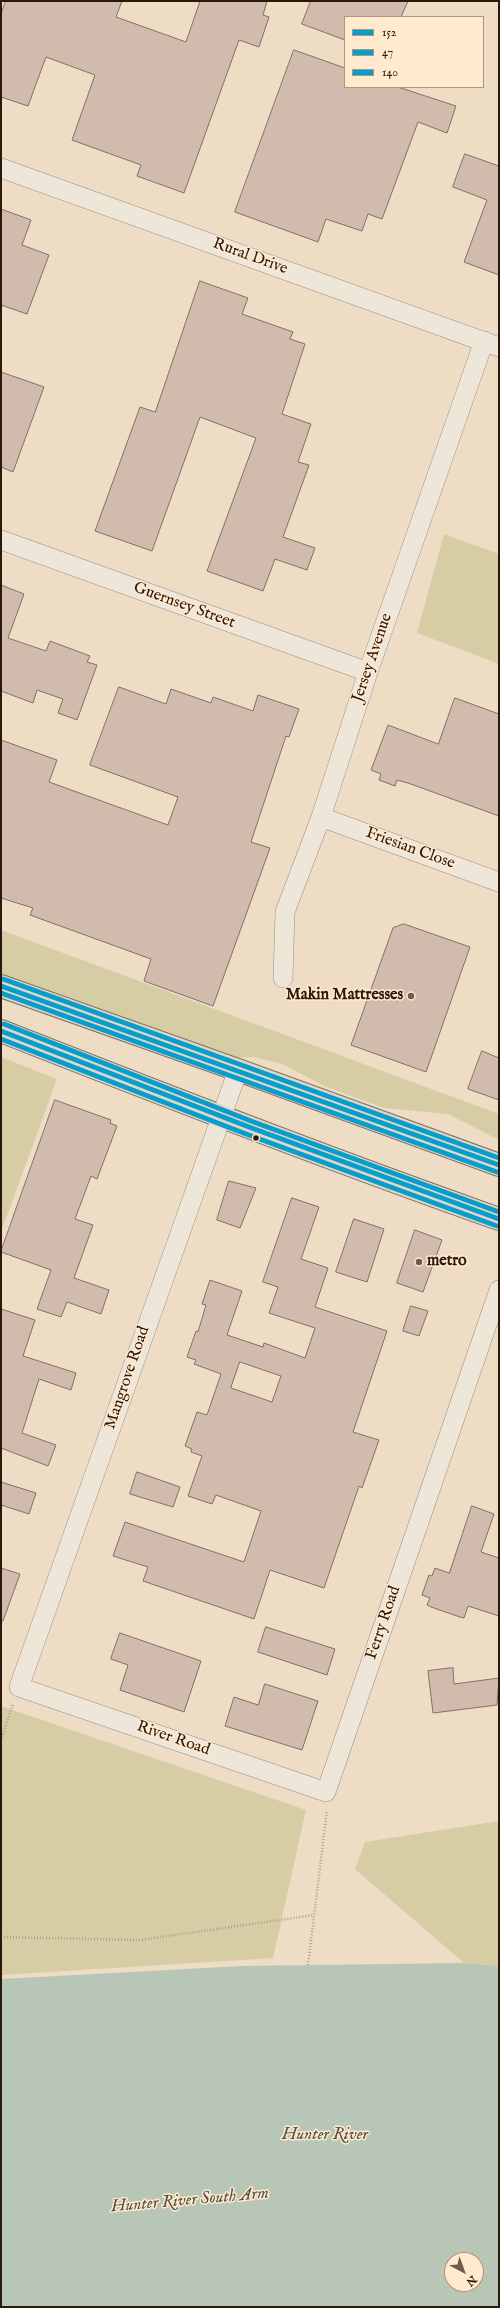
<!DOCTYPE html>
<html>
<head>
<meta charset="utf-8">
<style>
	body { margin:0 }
	#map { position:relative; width:500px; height:2308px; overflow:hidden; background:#eedcc5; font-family:"IM FELL English",serif }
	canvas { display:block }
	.frame { position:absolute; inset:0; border:2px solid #2c170d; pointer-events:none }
	.legend { position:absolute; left:344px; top:16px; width:140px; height:72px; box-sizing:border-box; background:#ffeace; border:1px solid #ab9681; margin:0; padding:5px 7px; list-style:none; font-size:12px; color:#2c170d }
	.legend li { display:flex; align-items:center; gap:8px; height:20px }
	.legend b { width:20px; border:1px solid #ab9681 }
	.north { position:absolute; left:444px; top:2252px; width:40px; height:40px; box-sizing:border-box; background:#ffeace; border:1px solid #ab9681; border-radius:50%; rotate:139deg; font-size:11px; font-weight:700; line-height:16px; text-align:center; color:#2c170d }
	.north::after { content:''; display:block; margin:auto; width:14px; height:18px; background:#705c4d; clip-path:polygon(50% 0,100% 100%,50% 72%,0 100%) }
</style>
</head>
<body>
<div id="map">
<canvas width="500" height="2308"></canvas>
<div class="frame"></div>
<ul class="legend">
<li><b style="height:5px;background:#079dcd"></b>152</li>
<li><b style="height:5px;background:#079dcd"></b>47</li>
<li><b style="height:5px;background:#079dcd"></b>140</li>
</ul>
<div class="north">N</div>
</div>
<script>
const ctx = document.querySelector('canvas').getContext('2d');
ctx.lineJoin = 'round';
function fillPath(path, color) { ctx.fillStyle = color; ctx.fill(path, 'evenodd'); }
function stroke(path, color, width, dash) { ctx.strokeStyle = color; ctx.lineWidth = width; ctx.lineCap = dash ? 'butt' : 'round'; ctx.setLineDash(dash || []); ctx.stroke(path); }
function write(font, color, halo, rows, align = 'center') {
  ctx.font = font + ' "IM FELL English",serif'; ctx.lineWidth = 3; ctx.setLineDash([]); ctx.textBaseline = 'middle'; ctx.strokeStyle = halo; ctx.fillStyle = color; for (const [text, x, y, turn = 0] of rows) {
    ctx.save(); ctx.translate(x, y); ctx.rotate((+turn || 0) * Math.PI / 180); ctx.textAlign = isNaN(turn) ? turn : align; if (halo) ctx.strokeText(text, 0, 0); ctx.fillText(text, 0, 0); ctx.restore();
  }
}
fillPath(new Path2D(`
	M444,534L499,554V664L417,633Z
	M1,930L499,1114V1140L448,1114L384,1108L324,1086L283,1064L254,1057L227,1058L1,974Z
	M1,1057L57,1079L1,1232Z
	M1,1706L306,1810L273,1958L1,1975Z
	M499,1821V1966L464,1963L355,1869L365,1842Z`), '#d7cda5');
fillPath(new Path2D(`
	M464,1963L499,1966V2307H1V1979L242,1966ZM452,2260H476V2284H452Z`), '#b7c6b6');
const building = new Path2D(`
	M6,1H122L116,17L186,42L200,1H267L263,15L269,17L259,47L239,40L184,193L137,176L141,165L72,140L95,75L46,57L28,106L1,97V14Z
	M311,1H408L401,17H345V40L302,24Z
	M294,50L345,68V87H398L456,106L447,133L418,122L382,219L368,214L362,231L326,219L318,242L235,212Z
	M465,154L499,166V275L464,262L487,200L453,187Z
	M1,209L31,220L22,245L49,255L27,314L1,305Z
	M200,281L248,298L242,314L293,332L290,339L305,344L282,414L311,424L298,462L309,465L283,537L315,548L307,570L275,559L263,591L207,571L256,438L200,417L152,551L95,531L140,407L155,412Z
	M1,372L44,387L13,472L1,467Z
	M1,585L24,594L8,638L46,651L50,641L90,656L87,662L97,665L77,720L58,713L63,699L37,690L33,703L1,691Z
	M119,687L166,704L171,689L211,703L213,697L253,711L258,695L299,709L289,737L286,736L251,842L270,848L213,1006L144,981L151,959L30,915L33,908L1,898V740L57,760L49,782L168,825L178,797L90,765Z
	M455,698L499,714V816L408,783L397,780L395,786L379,780L381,774L371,770L388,725L438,744Z
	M404,924L470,947L426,1072L351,1045L393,928Z
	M482,1051L499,1058V1100L468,1089Z
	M55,1100L111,1120L110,1123L117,1126L97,1179L91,1176L75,1219L93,1225L74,1278L109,1290L101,1314L67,1302L61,1317L37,1309L51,1270L1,1252Z
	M229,1181L256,1188L240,1228L217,1220Z
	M292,1198L319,1207L301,1259L328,1268L315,1307L387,1331L353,1432L379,1440L362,1488L359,1486L324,1588L270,1570L254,1619L143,1581L148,1567L113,1556L125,1522L244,1562L261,1511L216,1495L212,1504L188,1496L202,1456L191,1452L192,1449L185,1446L197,1412L207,1415L221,1374L194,1364L196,1360L187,1357L196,1331L198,1332L206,1305L202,1304L210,1280L242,1291L227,1335L263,1347L264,1343L305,1358L315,1328L269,1313L278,1287L263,1282ZM240,1362L281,1376L272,1402L231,1388Z
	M354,1219L384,1229L367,1282L336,1272Z
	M415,1230L442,1240L423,1292L397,1283Z
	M411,1306L428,1311L419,1336L403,1331Z
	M1,1309L35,1320L23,1356L76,1373L71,1390L39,1379L22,1433L56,1445L48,1466L1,1448Z
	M137,1472L180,1487L173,1507L130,1494Z
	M1,1482L36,1493L29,1514L1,1505Z
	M472,1506L494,1514L481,1552L499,1558V1616L468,1606L464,1618L460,1617L431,1607L427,1605L430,1598L422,1595L429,1575L432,1576L435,1568L449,1573Z
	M1,1568L20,1574L3,1621H1Z
	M266,1627L335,1649L327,1675L258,1652Z
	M120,1633L201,1661L184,1712L120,1690L128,1665L111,1659Z
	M453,1668L454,1684L499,1678L497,1705L433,1713L428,1671Z
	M265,1684L318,1701L302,1750L225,1726L234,1697L258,1705Z`);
fillPath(building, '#d1bbad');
stroke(building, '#7e7265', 1);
const minor = new Path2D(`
	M1,168L499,347
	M1,540L368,672
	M321,817L499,882
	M283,978L285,912L321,817L368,672L484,341
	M238,1070L19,1687L326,1792L499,1290`);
const highway = new Path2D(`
	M1,986L238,1070L499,1165
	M1,1031C166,1096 331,1160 499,1219`);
stroke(minor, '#998c7f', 20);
stroke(highway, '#7e7265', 24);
stroke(new Path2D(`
	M1,1740L13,1704
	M1,1937L140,1940L314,1915
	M308,1965L327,1810`), '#a9a097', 2.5, [1, 2]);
stroke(minor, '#efe6da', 19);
stroke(highway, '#e2d6c5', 22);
stroke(new Path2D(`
	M1,986L499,1165
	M1,1031L249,1127L499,1219`), '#079dcd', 5);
stroke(new Path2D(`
	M1,993L497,1172
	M1,1039L246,1134L497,1226`), '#079dcd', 5);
stroke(new Path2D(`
	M3,979L499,1158
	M4,1024L251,1121L499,1212`), '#079dcd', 5);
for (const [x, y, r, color] of [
	[411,996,4,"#705c4d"],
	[256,1138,3.5,"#2c170d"],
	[419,1262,4,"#705c4d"]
]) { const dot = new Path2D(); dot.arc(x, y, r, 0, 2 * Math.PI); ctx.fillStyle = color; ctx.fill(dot); stroke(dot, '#ffeace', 1.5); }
write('16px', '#2c170d', '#ffeace', [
	["Rural Drive",250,257,20],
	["Guernsey Street",184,606,20],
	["Jersey Avenue",373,658,-71],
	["Friesian Close",410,849,20],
	["Mangrove Road",128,1378,-71],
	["Ferry Road",384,1623,-71],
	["River Road",173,1739,19]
]);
write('bold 16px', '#2c170d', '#ffeace', [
	["Makin Mattresses",403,996],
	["metro",427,1262,"left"]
], 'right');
write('italic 17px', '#555146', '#ffeace', [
	["Hunter River",325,2136],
	["Hunter River South Arm",190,2201,-5]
]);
</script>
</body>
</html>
